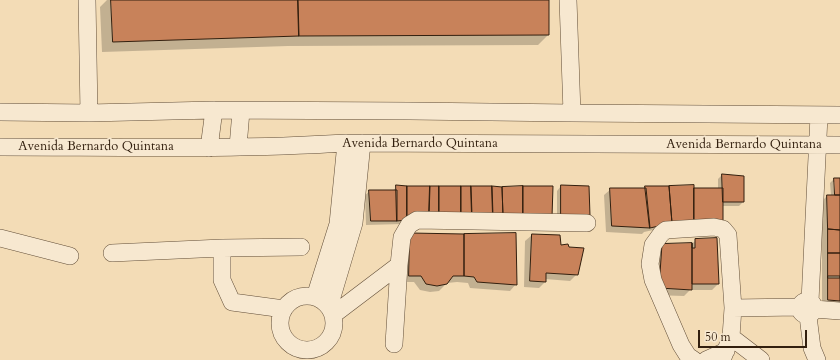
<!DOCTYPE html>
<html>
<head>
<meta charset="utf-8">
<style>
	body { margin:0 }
	#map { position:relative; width:840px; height:360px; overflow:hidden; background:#f3dcb6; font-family:Cardo,serif }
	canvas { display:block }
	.scale { position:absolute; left:698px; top:330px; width:109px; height:18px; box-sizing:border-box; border:2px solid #321f0e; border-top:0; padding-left:5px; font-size:12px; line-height:14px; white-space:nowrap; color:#321f0e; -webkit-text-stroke:3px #f7e8d0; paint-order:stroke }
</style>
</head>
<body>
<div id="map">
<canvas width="840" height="360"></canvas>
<div class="scale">50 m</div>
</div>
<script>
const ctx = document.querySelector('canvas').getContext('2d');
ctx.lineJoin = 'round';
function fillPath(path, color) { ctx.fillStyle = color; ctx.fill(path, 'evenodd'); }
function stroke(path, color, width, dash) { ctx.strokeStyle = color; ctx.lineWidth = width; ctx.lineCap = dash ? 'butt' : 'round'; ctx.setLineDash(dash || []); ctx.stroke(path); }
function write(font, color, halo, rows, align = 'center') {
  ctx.font = font + ' Cardo,serif'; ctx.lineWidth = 3.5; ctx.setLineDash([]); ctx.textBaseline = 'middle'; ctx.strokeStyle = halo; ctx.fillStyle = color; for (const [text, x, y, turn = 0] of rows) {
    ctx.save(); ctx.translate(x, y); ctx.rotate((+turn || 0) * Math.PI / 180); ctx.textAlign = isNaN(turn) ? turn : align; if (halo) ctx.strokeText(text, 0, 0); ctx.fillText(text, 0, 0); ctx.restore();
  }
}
fillPath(new Path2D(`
	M107,0H548V35L538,45L288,46L102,52L100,7Z
	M722,175L743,177V202L739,206H722L667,227L644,232L642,234L606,232L604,195L611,189H644L646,187L718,189V179Z
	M834,179H840V307H822V237L821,202L827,196H831L830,183ZM833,182H835L836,200H835Z
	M561,186L589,216L557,219V191Z
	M397,187L502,188L402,224L366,225L365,195L370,191H392Z
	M532,235L559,236L560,246L577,274L570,281L545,279V282L539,288L524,287L525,241Z
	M696,240L718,284L712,290H690L684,296L653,295L656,251L662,245L692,244Z
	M404,241L516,284L510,291L470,288L468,283L457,282L447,283L439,291L430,292L420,290L414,282H403Z`), '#0003');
const building = new Path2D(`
	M111,0H298L299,36L113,42Z
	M298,0H549V35L299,36Z
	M722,174L744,176V202H723Z
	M834,178H840V195H835Z
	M396,185L407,186V220L397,221Z
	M561,185L589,186L590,216L561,215Z
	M694,185V221L672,223L669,186Z
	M407,186H430L429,216L407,217Z
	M430,186H439V215L429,216Z
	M439,186H461V215H439Z
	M461,186H471L472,216L461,215Z
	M471,186H492L493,216H472Z
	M492,186L502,187L503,216H493Z
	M523,186V216H503L502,187Z
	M523,186H553L552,217L523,216Z
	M645,186H669L672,223L650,228Z
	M610,188H646L650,228L612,226Z
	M694,188H723V224L694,221Z
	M369,190H397V221H371Z
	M827,195H840V230L828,229Z
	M828,229L840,230V253H828Z
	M410,233L464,234V276H453L447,284L437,286L426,284L421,276H409Z
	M516,233L517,285L477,282L474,277L464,276V234Z
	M532,234L560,235L561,245L568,244L569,247L584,248L578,275L546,273V282L530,281Z
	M717,238L719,284H692V243V248H695V239Z
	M692,243V290L659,288L662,244Z
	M828,253H840V278H828Z
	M828,276H840V301L828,300Z`);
fillPath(building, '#c8825a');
stroke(building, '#321f0e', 1);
const minor = new Path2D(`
	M87,0L89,113
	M568,0L572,113
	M0,112L89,113L214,110L410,111L572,113L840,115
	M0,147C115,147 231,150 346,143L840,145
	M238,147L241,111
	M209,148L214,110
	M0,238L70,256
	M222,248V280L232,302L284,309
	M112,253L222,248L301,247
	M280 323a27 27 0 1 1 54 0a27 27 0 1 1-54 0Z
	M315,297L338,224L346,143
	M800 308a7 7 0 1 1 14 0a7 7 0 1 1-14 0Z
	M810,301L819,116
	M329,307L354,223L362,143
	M733,308L799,307
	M814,309L840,311
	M333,315L399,265
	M808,316L812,348L817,360
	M731,337L761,360
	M394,344L399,265L402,237L409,225L417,220L587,223
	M694,360L688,356L681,345L653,280L650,264L653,245L661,234L666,230L714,227L723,229L728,235L733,308L731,337L722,360
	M706,360L726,351`);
stroke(minor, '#624e38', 18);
stroke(minor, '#f7e8d0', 17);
write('13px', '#321f0e', '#f7e8d0', [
	["Avenida Bernardo Quintana",420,144],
	["Avenida Bernardo Quintana",744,145],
	["Avenida Bernardo Quintana",96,147]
]);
</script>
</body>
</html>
